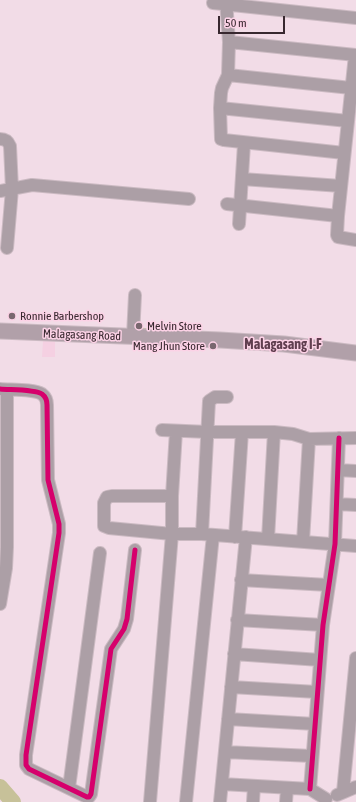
<!DOCTYPE html>
<html>
<head>
<meta charset="utf-8">
<style>
	body { margin:0 }
	#map { position:relative; width:356px; height:802px; overflow:hidden; background:#f2dce7; font-family:"Asap Condensed",sans-serif }
	canvas { display:block }
	.scale { position:absolute; left:218px; top:16px; width:67px; height:18px; box-sizing:border-box; border:2px solid #38282f; border-top:0; padding-left:5px; font-size:12px; line-height:14px; white-space:nowrap; color:#38282f; -webkit-text-stroke:3px #fcd2e6; paint-order:stroke }
</style>
</head>
<body>
<div id="map">
<canvas width="356" height="802"></canvas>
<div class="scale">50 m</div>
</div>
<script>
const ctx = document.querySelector('canvas').getContext('2d');
ctx.lineJoin = 'round';
function fillPath(path, color) { ctx.fillStyle = color; ctx.fill(path, 'evenodd'); }
function stroke(path, color, width, dash) { ctx.strokeStyle = color; ctx.lineWidth = width; ctx.lineCap = dash ? 'butt' : 'round'; ctx.setLineDash(dash || []); ctx.stroke(path); }
function write(font, color, halo, rows, align = 'center') {
  ctx.font = font + ' "Asap Condensed",sans-serif'; ctx.lineWidth = 3; ctx.setLineDash([]); ctx.textBaseline = 'middle'; ctx.strokeStyle = halo; ctx.fillStyle = color; for (const [text, x, y, turn = 0] of rows) {
    ctx.save(); ctx.translate(x, y); ctx.rotate((+turn || 0) * Math.PI / 180); ctx.textAlign = isNaN(turn) ? turn : align; if (halo) ctx.strokeText(text, 0, 0); ctx.fillText(text, 0, 0); ctx.restore();
  }
}
fillPath(new Path2D(`
	M43,341H55V357H42Z`), '#f5d0e2');
stroke(new Path2D(`
	M143,329L151,330`), '#c7c199', 2.5);
stroke(new Path2D(`
	M0,787L13,802`), '#c7c199', 16);
const minor = new Path2D(`
	M226,0L229,42L228,75L222,88L221,93L220,108L221,139L224,140L344,153
	M213,3L356,18
	M229,42L356,55
	M228,75L351,88
	M220,108L348,121
	M0,139C6,139 8,141 10,146L12,189L7,248
	M242,179L341,186
	M0,191L32,185L189,199
	M227,204L338,216L355,55
	M338,216L337,235L338,237L356,240
	M239,224L244,144
	M133,336L135,295
	M0,389C10,390 34,389 42,394C46,397 47,401 47,405L48,480L59,524V533L26,755V765L29,769L87,797H89L91,794L111,649L124,629L127,619L135,550
	M162,430L208,432H274L293,434L309,439L356,438
	M338,470L356,471
	M172,496H112L107,497L104,503V526L109,528L172,534H202L356,546
	M337,504L356,505
	M202,534L209,401L215,397H227
	M235,537L242,432
	M268,539L274,432
	M303,542L309,439
	M241,580L328,585
	M0,604L6,568L7,547V390
	M237,620L323,625
	M234,654L320,660
	M231,687L317,692
	M228,719L315,724
	M225,752L312,756
	M222,784L310,789L326,799
	M69,788L100,553
	M310,789L323,625L335,544L339,438
	M343,792L356,658
	M337,795L356,787
	M150,802L172,534V496L176,431
	M186,802L213,535
	M220,802L246,537
	M253,802L254,786
	M286,802L287,788`);
const major = new Path2D(`
	M0,331L220,340L284,344L356,353`);
stroke(minor, '#cbbac2', 14);
stroke(major, '#cbbac2', 17);
stroke(minor, '#ac9fa6', 12);
stroke(major, '#b1a0a9', 15);
stroke(new Path2D(`
	M0,389C10,390 34,389 42,394C46,397 47,401 47,405L48,480L59,524V533L26,755V765L29,769L87,797H89L91,794L111,649L124,629L127,619L135,550
	M310,789L323,625L335,544L339,438`), '#d6006c', 5);
for (const [x, y, r, color] of [
	[12,316,4,"#79676f"],
	[139,326,4,"#79676f"],
	[213,346,4,"#79676f"]
]) { const dot = new Path2D(); dot.arc(x, y, r, 0, 2 * Math.PI); ctx.fillStyle = color; ctx.fill(dot); stroke(dot, '#fcd2e6', 1.5); }
write('12px', '#38282f', '#fcd2e6', [
	["Ronnie Barbershop",20,316],
	["Melvin Store",147,326],
	["Mang Jhun Store",205,346,"right"]
], 'left');
write('12px', '#38282f', '#fcd2e6', [
	["Malagasang Road",82,335,2]
]);
write('bold 14px', '#603e4f', '#fcd2e6', [
	["Malagasang I-F",283,345]
]);
</script>
</body>
</html>
